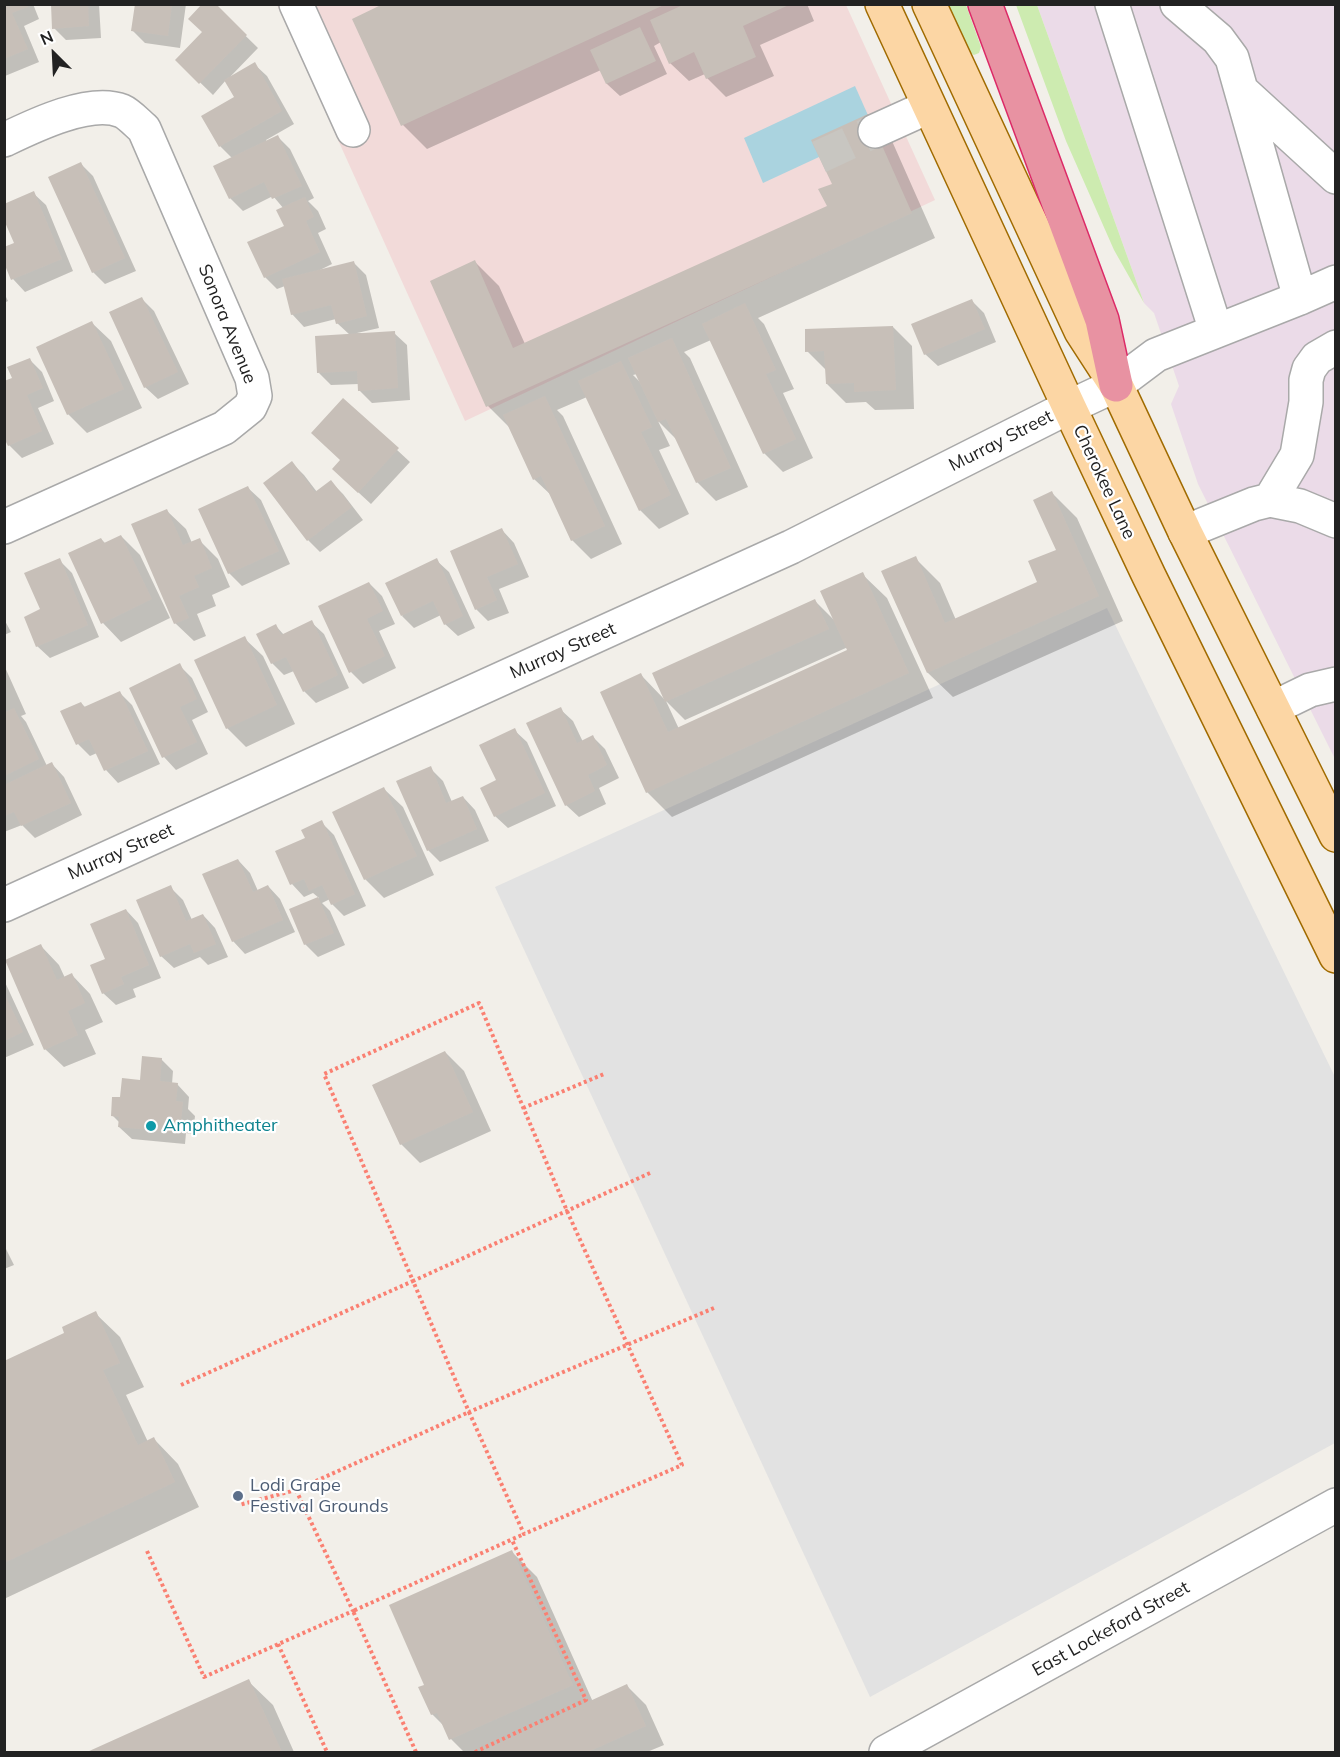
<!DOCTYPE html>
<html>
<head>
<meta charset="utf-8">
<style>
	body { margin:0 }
	#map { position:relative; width:1340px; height:1757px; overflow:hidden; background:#f2efe9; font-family:Mulish,sans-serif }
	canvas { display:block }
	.frame { position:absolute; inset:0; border:6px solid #222; pointer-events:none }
	.north { position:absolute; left:24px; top:24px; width:60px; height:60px; -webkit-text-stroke:4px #fff; paint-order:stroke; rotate:336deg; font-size:16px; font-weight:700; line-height:24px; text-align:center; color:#222 }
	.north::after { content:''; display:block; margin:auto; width:21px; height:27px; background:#222; clip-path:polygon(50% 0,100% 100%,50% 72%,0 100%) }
</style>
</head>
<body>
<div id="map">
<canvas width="1340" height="1757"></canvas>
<div class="frame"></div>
<div class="north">N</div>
</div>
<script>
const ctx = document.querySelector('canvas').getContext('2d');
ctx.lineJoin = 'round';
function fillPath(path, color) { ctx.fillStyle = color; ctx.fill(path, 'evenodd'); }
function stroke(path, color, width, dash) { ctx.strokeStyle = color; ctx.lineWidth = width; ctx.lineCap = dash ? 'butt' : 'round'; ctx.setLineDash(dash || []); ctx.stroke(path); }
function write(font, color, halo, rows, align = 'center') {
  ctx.font = font + ' Mulish,sans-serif'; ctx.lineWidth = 4.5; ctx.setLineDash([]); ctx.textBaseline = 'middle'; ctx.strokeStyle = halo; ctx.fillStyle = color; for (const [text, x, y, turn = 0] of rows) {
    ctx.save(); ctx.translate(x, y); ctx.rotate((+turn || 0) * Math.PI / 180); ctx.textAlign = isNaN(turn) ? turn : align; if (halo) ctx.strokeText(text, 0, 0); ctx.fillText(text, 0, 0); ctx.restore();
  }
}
fillPath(new Path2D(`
	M277,5H846L935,200L465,421Z`), '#f2dad9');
fillPath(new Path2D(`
	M1037,5H1335V759L1198,484L1171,404L1179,386L1154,313L1144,303Z`), '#ebdbe8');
fillPath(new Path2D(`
	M947,5H966L981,47L979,53L974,55L969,52Z
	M1016,5H1037L1144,303L1114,250L1066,141Z`), '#cdebb0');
fillPath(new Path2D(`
	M1107,608L1335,1077V1443L870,1697L495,887Z`), '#e2e2e2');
fillPath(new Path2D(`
	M855,86L875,131L763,183L744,138Z`), '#aad3df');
fillPath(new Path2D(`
	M4,4H33L39,19L24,26L39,62L5,76Z
	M52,4H99L101,38L66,40L54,28Z
	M136,4H186L180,48L145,43L133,31Z
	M213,4L258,48L230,77L254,64L267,76L294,124L266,140L267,142L278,137L290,149L314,198L308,201L318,211L326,229L318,233L332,264L320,270L354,263L366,275L379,328L357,333H394L407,345L410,400L372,403L359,390V384L331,385L319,373L350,335L337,323L336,319L304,327L292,314L285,286L277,289L265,277L286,226L284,209L273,196L243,211L230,198L232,158L220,146L236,98L226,80L213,95L177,60L204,33Z
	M387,4H807L814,21L760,45L774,76L726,97L707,78L705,74L689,81L670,63L661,42L654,46L667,74L620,96L607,84L601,70L427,149L403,125Z
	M813,140L892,141L935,238L758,318L764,324L794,389L783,393L813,458L783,472L764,453L711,340L684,352L690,358L748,487L716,501L697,482L678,441L658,421L670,446L659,450L689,514L659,529L640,510L587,397L557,410L563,416L622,544L591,559L572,540L552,496L534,479L512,430L488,406L475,262L499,286L525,344L829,207L834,185ZM637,374L641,383L633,375Z
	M81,164L93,176L136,271L105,284L93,272Z
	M33,193L46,205L73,271L25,292L13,279Z
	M4,293L8,301L4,303Z
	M142,299L154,311L189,384L158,399L145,387Z
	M972,301L984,313L996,342L938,366L925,354Z
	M92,323L111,341L142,408L87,433L68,414Z
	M893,327L912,346L914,409L875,410L866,402L846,403L827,384V371L807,351Z
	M29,359L42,372L54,401L38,408L54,444L22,458L9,445L14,378Z
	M343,400L410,462L371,504L346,481L342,460Z
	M292,463L304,475L317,492L331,482L343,494L363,520L320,552L308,540Z
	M248,488L261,500L290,564L242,586L229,573L200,509Z
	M1052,493L1077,518L1123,621L953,697L928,673L883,572L915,558L940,583L956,620L1039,583L1058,550Z
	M167,511L186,529L192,543L199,540L218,559L230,587L212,595L216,606L197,614L206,636L194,641L175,623Z
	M502,530L514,543L529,577L499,589L509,613L488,621L476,609Z
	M121,536L140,555L170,618L121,642L103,623L101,539L106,544Z
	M59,560L72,573L99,637L50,658L37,646L42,610Z
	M436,560L449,572L475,628L458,636L445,624L441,615L414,628L402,616Z
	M862,574L887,598L933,698L672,817L647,792L641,675L665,700L815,601L836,622ZM848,647L849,651L679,729L666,701L685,720Z
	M369,583L382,596L395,624L379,631L396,668L363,684L351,672Z
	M4,619L11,632L4,635Z
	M311,622L324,634L349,688L316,703L304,691L294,671L284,675L272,663L276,626L284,635Z
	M244,638L263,656L295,724L246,747L227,728Z
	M4,665L26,714L21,716L26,722L47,766L52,764L64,777L82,815L35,838L22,825L4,832Z
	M179,665L192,678L208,712L192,720L208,754L176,770L164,757Z
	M120,693L132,705L160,764L118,783L106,770L97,753L90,756L78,744L81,703L86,708Z
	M560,709L573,721L583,742L593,737L605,749L619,778L599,788L606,804L579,817L566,805Z
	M514,730L527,742L556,806L508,828L495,816Z
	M430,768L443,781L452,802L463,797L475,810L489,841L440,862L428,850Z
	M384,789L403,807L434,875L384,898L365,879L334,812Z
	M321,822L334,835L366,906L344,916L332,904L330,899L322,903L330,911L345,945L318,957L305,944L291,910L319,898L313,893L304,897L292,884L307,839Z
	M238,860L250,873L258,891L268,886L280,899L295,932L245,954L233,941Z
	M170,887L183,900L192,920L203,915L215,928L228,957L208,965L200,957L174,968L161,956Z
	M126,910L138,923L161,978L133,989L136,997L116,1005L103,993L107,959Z
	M41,946L59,965L65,978L72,975L90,994L103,1022L85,1030L96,1054L64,1067L45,1049Z
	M4,980L34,1045L4,1058Z
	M445,1052L464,1071L491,1131L420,1163L401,1144Z
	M161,1059L173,1071L172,1084H177L189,1097L188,1109L195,1116L193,1134L186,1133L185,1144L132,1139L119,1127L120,1123L112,1115L121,1099L142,1081Z
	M4,1245L14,1265L4,1269Z
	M95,1313L120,1337L144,1387L126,1395L148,1442L154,1439L178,1464L199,1507L4,1599V1363L66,1334Z
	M512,1552L537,1577L593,1702L627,1686L646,1705L664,1745L647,1752H464L451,1739L446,1728L432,1714L426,1685Z
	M248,1681L273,1705L294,1752H91Z`), '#0003');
fillPath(new Path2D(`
	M51,4H88L89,26L52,29Z
	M135,4H172L168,36L131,31Z
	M202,4H216L247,35L199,84L175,60L202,32L188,19Z
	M383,4H666L401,126L352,19Z
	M685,4H791L743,26L756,57L706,79L694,52L669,64L650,20Z
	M4,5H27L28,7L12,13L28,49L4,59Z
	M640,27L656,61L606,84L590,50Z
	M255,62L282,111L219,147L201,116L234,97L224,80Z
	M868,114L912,213L486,407L430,281L475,260L513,348L827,206L818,189L832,184L811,140Z
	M278,135L302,186L272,199L264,182L229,199L213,166Z
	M81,162L125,258L92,273L48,177Z
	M34,191L62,259L11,280L4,263V247L14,243L4,220V204Z
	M305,197L314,217L306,221L320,252L264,278L247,242L284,226L276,210Z
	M354,261L367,316L336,324L331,305L291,315L282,279Z
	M142,297L178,372L144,388L109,312Z
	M972,299L985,329L924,355L911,324Z
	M745,303L776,370L766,374L796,439L763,454L702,324Z
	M92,321L124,389L67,415L36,347Z
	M893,326L896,390L854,392V383L826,384L824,351L805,352V329Z
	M395,331L398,388L358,391L357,371L317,373L315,336Z
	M672,338L731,468L696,483L666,419L658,422L628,358Z
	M30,358L43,388L27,395L42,431L8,446L4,438V381L12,378L7,367Z
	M621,361L652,427L641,432L671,495L639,511L578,381Z
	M545,396L605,526L571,541L541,476L533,480L503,415Z
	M343,398L399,448L358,493L332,469L340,460L311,433Z
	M292,461L315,492L331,480L352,507L307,541L263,483Z
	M248,486L279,551L228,574L198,509Z
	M1052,491L1099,596L927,673L881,571L916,556L945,623L1037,582L1028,561L1056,550L1033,500Z
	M167,509L183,545L200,538L212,568L194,576L199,587L179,596L189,618L174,624L131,524Z
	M502,528L518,564L487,577L497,600L475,610L450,551Z
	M121,535L152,599L101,624L68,553L101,538L104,543Z
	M60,558L88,625L36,647L24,617L40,609L24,573Z
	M437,558L463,616L444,625L433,601L401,616L385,583Z
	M863,572L909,673L646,793L600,692L641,673L668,732L847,650L820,591Z
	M369,582L383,611L367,619L385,656L349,673L318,606Z
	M815,599L829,629L665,702L652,673Z
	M312,620L338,675L303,692L286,657L271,664L256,634L276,624L281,635Z
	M245,636L277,705L226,729L194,660Z
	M180,663L197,699L180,707L197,742L162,758L129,688Z
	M120,691L148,751L104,771L89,739L76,745L60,711L81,702L84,707Z
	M561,707L577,743L593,735L607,765L588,775L595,791L565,806L526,723Z
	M14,708L39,759L4,776V713Z
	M515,728L545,793L494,817L480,788L496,780L479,745Z
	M52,762L71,803L21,826L14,812L4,816V785Z
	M431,766L446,803L463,796L477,829L427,851L396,781Z
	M384,787L417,856L364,880L332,812Z
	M322,820L355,894L331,905L322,885L309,891L304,879L290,885L275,851L305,838L301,830Z
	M238,859L253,892L268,885L283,920L232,942L202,874Z
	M171,885L186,921L203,914L216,944L194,953L190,944L160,957L136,900Z
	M318,897L334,933L304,945L289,909Z
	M126,909L149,965L121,977L124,984L102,994L90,965L105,959L90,924Z
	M41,944L57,980L72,973L85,1003L68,1011L78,1035L44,1050L5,960Z
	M4,993L23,1032L4,1041Z
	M445,1051L473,1112L400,1145L372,1085Z
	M142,1056L162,1058L160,1081L178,1083L176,1101L183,1102L181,1122H174L173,1132L118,1127L119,1117L111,1116L112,1097H120L122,1078L140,1080Z
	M96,1311L120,1363L103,1370L138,1445L154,1437L175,1482L4,1563V1361L64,1333L62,1327Z
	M512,1550L573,1685L449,1740L437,1713L431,1715L418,1687L424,1685L389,1605Z
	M249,1679L282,1752H87Z
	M627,1684L646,1726L588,1752H479Z`), '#c7bfb8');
stroke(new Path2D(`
	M819,157L875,131`), '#c8c6c1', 33, [33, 16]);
const minor = new Path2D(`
	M296,4L353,130
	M1112,4L1216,331
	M1177,4L1218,39L1232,58L1300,298
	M1242,91L1336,177
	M875,131L928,107
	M4,140C33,126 90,98 122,111C129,114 137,123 144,129L252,378L255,396L250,407L224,428L4,527
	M1270,500L1297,455L1306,402V380L1309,369L1317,358L1336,347
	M1185,532L1254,504L1270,500L1300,506L1336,521
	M1273,708L1310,690L1336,684
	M4,905L791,547L1069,407L1116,385L1156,355L1300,298L1336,282
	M886,1752L1336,1505`);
const major = new Path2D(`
	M882,4L1069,407L1149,576L1336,956
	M929,4L1081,331L1116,385L1185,532L1336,835`);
const highway = new Path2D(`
	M985,4L1102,320L1116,385`);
stroke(minor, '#a9a9a9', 36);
stroke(major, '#a06b00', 36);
stroke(highway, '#dc2a67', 36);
stroke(new Path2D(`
	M523,1108L604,1074
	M650,1173L413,1281L469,1412L714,1308
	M181,1385L413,1281L324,1074L479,1003L567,1211L682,1465L524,1534L469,1412L296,1490L239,1505
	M147,1551L204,1677L353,1611L296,1490
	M278,1644L327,1752
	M416,1752L353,1611L524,1534
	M475,1752L586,1700L512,1540`), '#fa8072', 4, [3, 3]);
stroke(minor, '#fff', 33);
stroke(major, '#fcd6a4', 33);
stroke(highway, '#e892a2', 33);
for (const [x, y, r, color] of [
	[151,1126,6,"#0f9aa8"],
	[238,1496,6,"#5c6f8a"]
]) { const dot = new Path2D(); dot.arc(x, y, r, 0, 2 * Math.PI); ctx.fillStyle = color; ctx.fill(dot); stroke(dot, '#fff', 2); }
write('18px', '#222', '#fff', [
	["Sonora Avenue",227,324,68],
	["Murray Street",1001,441,-27],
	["Cherokee Lane",1104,482,65],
	["Murray Street",563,651,-24],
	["Murray Street",121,852,-24],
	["East Lockeford Street",1111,1629,-29]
]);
write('18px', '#0d838f', '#fff', [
	["Amphitheater",163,1126]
], 'left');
write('18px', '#4e5e75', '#fff', [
	["Lodi Grape",250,1486],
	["Festival Grounds",250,1507]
], 'left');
</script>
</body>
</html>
